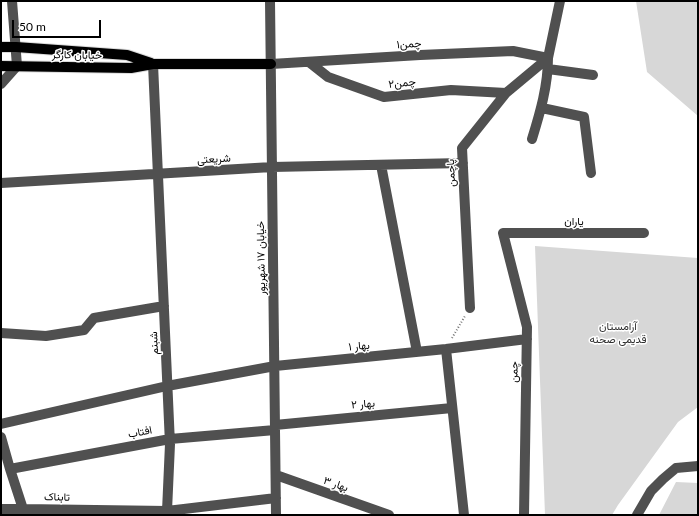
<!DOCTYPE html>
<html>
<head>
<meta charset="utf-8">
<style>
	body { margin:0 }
	#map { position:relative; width:699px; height:516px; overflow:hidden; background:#fff; font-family:Lato,sans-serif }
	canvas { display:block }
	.frame { position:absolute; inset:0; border:2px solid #000; pointer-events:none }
	.scale { position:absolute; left:12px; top:20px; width:89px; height:18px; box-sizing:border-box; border:2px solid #000; border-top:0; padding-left:5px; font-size:12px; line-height:14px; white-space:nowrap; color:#000; -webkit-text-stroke:3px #fff; paint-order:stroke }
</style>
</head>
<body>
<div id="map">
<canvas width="699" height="516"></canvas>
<div class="frame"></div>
<div class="scale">50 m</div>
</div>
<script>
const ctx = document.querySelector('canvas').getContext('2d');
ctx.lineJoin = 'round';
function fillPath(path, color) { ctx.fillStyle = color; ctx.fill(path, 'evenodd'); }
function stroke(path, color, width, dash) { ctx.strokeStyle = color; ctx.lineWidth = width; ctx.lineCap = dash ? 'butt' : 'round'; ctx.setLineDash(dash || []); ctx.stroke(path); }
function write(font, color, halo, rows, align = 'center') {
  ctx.font = font + ' Lato,Vazirmatn,sans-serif'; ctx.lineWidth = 3; ctx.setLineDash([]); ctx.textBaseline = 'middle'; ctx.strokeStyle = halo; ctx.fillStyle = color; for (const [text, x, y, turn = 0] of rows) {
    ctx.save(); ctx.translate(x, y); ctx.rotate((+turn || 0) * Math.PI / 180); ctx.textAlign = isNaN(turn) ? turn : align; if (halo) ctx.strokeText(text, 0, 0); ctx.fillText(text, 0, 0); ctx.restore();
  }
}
fillPath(new Path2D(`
	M636,1H698V116L647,72Z
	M535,246L698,258V407L678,422L618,505L612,515H545Z
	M676,482L698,483V515H659Z`), '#d7d7d7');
const major = new Path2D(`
	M1,47H16L127,55L151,63
	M1,66L131,68L153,64H271`);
stroke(major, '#dbdbdb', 12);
stroke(new Path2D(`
	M452,338L465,316`), '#727272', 2, [1, 2]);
stroke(new Path2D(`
	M270,1L276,515
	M309,62L328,77L384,97L451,90L506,93
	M153,64L170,444L167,511L276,498
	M271,64L420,55L513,51L548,58C548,86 540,113 532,139
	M548,69L593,75
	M1,84L17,66L12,1
	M542,108L584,117L591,173
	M381,165L417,352
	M1,183L272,167L463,163
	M470,308L462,148L506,93L548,58L560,1
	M1,333L46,336L84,330L94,318L164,306
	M446,349L464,515
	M1,424L167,386L275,366L446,349L527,339
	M275,425L452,408
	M1,437L10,469L23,509L167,511
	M10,469L170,439L275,430
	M276,475L389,515
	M1,509H23
	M524,515L527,327L503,233H644
	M637,515L651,491L663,479L676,468L698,466`), '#505050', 10);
stroke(major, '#000', 10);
write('11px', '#000', '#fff', [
	["چمن۱",409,44,-3],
	["خیابان کارگر",77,55,1],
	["چمن۲",402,83,-6],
	["شریعتی",214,159,-3],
	["پاچمن",451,173,-93],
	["یاران",574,221],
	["خیابان ۱۷ شهریور",261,258,-91],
	["شبنم",154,343,-93],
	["بهار ۱",359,346,-5],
	["چمن",514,372,-89],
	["بهار ۲",363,404,-5],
	["افتاب",140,432,-11],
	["بهار ۳",336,484,19],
	["تابناک",57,497,1]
]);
write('11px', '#2e2e2e', '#fff', [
	["آرامستان",618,326],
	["قدیمی صحنه",618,339]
]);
</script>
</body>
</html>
